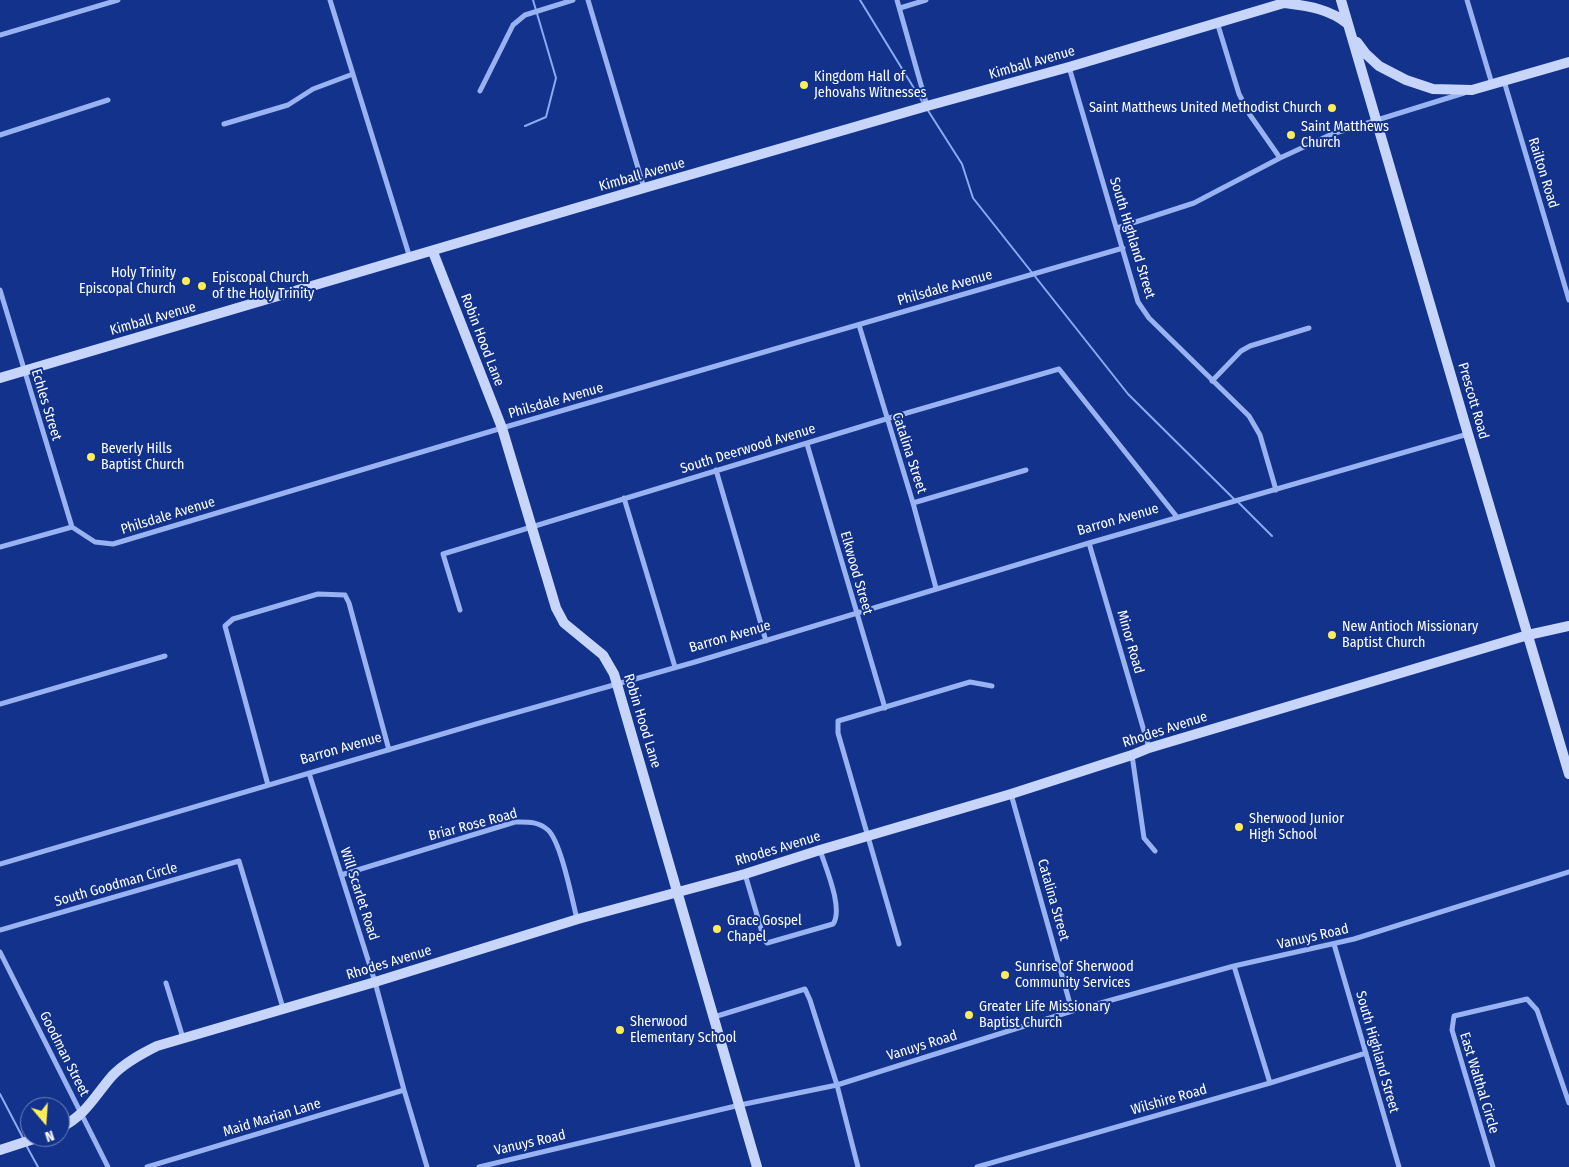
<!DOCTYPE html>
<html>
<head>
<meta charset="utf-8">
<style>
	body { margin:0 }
	#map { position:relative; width:1569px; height:1167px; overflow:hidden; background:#12328b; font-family:"Fira Sans Condensed",sans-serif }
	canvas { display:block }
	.north { position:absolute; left:20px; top:1097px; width:50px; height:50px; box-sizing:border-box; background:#12328b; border:1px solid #7184b9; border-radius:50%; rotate:162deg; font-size:14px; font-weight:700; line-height:20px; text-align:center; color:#fff }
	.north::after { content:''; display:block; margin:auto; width:18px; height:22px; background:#ffec59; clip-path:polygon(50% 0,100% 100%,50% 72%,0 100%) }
</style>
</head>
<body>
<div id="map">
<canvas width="1569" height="1167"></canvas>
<div class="north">N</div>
</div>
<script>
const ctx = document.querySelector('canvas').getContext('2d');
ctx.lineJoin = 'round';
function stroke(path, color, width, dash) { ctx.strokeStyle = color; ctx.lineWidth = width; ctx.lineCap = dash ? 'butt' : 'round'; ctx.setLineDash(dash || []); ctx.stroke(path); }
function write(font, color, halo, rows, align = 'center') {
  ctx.font = font + ' "Fira Sans Condensed",sans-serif'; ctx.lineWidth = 4; ctx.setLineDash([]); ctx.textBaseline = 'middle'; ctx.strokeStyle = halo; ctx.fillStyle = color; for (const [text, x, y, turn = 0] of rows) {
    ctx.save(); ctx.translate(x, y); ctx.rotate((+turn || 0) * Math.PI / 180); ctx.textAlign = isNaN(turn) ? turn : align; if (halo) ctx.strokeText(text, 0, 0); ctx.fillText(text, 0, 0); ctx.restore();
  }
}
stroke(new Path2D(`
	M860,0L923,103
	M927,109L962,164L973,198L1128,394L1234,499
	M525,126L546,117L556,78L533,0
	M1238,502L1272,536
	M0,1094L23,1138
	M26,1145L38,1167`), '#8baaf4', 2);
stroke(new Path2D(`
	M330,0L410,258
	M588,0L644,188
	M897,0L927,106
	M1467,0L1492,84
	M900,8L926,0
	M1217,22L1239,94L1250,115L1280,158
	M0,35L118,0
	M1069,67L1138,302L1149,318L1249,416L1260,435L1276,490
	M1504,81L1569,300
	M480,91L513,25L525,15L573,0
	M224,124L288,105L313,89L353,74
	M0,135L108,100
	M1117,228L1194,203L1280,158L1332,134L1464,93
	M0,290L72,527
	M859,325L913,503L936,588
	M1212,381L1241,351L1250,346L1309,328
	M807,444L885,708
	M716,470L766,641
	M624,498L675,667
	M913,503L1026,470
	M1089,543L1149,748
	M0,547L72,527L95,542L113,544L502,428L1123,248
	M460,610L443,554L886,419L1059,369L1177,517
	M0,704L165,656
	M1132,755L1144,838L1155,851
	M309,773L375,982L404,1090L427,1167
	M268,785L225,626L233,619L318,594L345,595L349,603L389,750
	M1011,794L1072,1011
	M0,864L483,722L695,662L1089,543L1468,434
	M745,874L764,939L767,943L833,924C844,909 825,866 820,850
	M341,875L515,822C527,822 538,821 548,830C561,842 572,899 577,919
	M0,930L239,861L283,1008
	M899,944L838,733V721L970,682L992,686
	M1334,944L1399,1167
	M0,952L108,1167
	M1234,966L1270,1083
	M166,983L183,1038
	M714,1017L805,989L810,1000L837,1085L858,1167
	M147,1167L404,1090
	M479,1167L740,1105L837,1085L1072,1011L1234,966L1354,939L1569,872
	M977,1167L1270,1083L1366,1053
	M1493,1167L1452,1030L1454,1016L1527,999L1537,1010L1569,1103`), '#99b2f1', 5);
stroke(new Path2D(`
	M1341,0L1468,434L1569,774
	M1285,3C1309,6 1329,9 1348,24
	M1357,42L1366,54L1379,66L1406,80L1433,89L1472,90L1569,62
	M433,252L502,428L556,608L564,623L603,655L614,674L757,1167
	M0,378L644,188L927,106L1069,67L1294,0
	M60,1128C86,1115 94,1097 112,1076C124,1063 141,1054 157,1046L375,982L578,919L745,874L820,850L1011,794L1132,755L1149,748L1528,635L1569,626
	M0,1150L40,1137`), '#c8d5fb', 10);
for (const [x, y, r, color] of [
	[804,85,5,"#ffec59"],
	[1332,108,5,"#ffec59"],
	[1291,135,5,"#ffec59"],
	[186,281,5,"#ffec59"],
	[202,286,5,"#ffec59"],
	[91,457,5,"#ffec59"],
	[1332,635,5,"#ffec59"],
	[1239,827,5,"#ffec59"],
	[717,929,5,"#ffec59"],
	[1005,975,5,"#ffec59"],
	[969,1015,5,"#ffec59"],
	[620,1030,5,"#ffec59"]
]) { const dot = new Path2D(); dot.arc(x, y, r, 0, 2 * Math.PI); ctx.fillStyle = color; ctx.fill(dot); stroke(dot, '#12328b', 2); }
write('14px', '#fff', '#12328b', [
	["Kimball Avenue",1032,63,-16],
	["Railton Road",1543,173,73],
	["Kimball Avenue",642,175,-16],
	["South Highland Street",1132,238,73],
	["Philsdale Avenue",945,288,-16],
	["Kimball Avenue",153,319,-16],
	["Robin Hood Lane",482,340,69],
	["Philsdale Avenue",556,401,-16],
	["Prescott Road",1473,401,74],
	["Echles Street",46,405,73],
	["South Deerwood Avenue",748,449,-17],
	["Catalina Street",909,453,72],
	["Philsdale Avenue",168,516,-17],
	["Barron Avenue",1118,520,-16],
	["Elkwood Street",856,573,74],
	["Barron Avenue",730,637,-16],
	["Minor Road",1130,642,74],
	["Robin Hood Lane",642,721,73],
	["Rhodes Avenue",1165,730,-18],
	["Barron Avenue",341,749,-16],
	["Briar Rose Road",473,825,-15],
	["Rhodes Avenue",778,849,-17],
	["South Goodman Circle",116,885,-16],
	["Will Scarlet Road",359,894,72],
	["Catalina Street",1053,900,74],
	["Vanuys Road",1313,937,-13],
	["Rhodes Avenue",389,963,-17],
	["Vanuys Road",922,1046,-17],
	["South Highland Street",1377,1052,74],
	["Goodman Street",64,1054,63],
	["East Walthal Circle",1479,1083,73],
	["Wilshire Road",1169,1100,-16],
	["Maid Marian Lane",272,1118,-17],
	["Vanuys Road",530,1143,-13]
]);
write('14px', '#fff', '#12328b', [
	["Kingdom Hall of",814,77],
	["Jehovahs Witnesses",814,93],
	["Saint Matthews United Methodist Church",1322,108,"right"],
	["Saint Matthews",1301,127],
	["Church",1301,143],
	["Holy Trinity",176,273,"right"],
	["Episcopal Church",176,289,"right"],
	["Episcopal Church",212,278],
	["of the Holy Trinity",212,294],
	["Beverly Hills",101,449],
	["Baptist Church",101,465],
	["New Antioch Missionary",1342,627],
	["Baptist Church",1342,643],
	["Sherwood Junior",1249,819],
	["High School",1249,835],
	["Grace Gospel",727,921],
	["Chapel",727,937],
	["Sunrise of Sherwood",1015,967],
	["Community Services",1015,983],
	["Greater Life Missionary",979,1007],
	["Baptist Church",979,1023],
	["Sherwood",630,1022],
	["Elementary School",630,1038]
], 'left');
</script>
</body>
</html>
